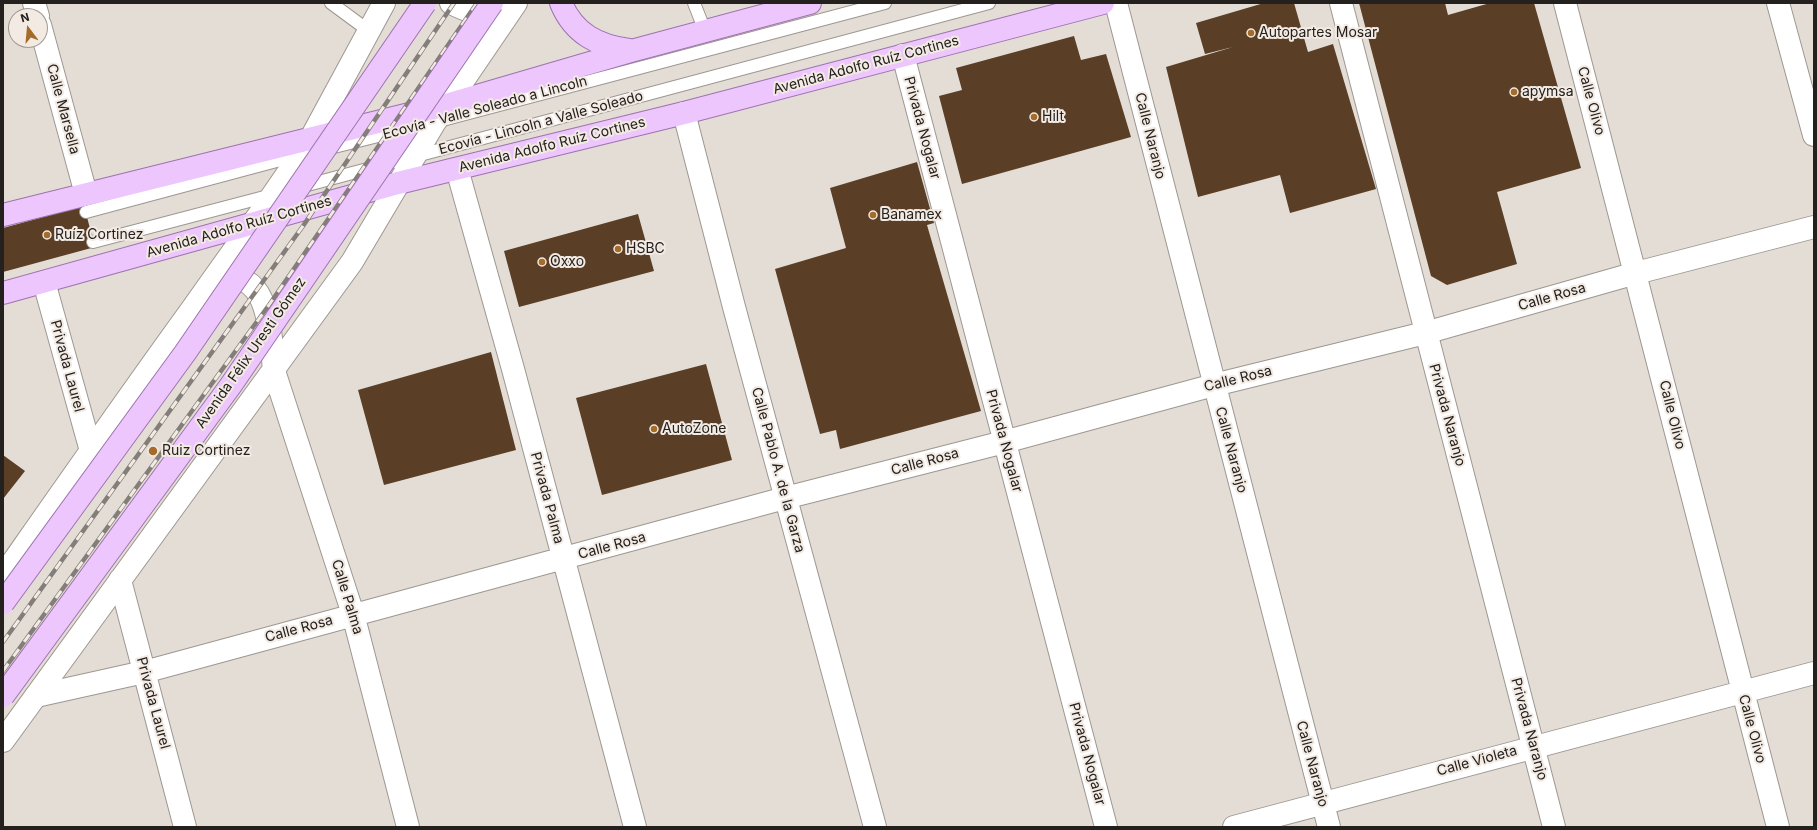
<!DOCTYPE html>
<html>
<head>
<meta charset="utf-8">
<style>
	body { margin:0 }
	#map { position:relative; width:1817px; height:830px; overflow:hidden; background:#e4ddd6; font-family:Inter,sans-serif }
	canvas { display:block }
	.frame { position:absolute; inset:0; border:4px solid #23201e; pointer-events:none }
	.north { position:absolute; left:8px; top:8px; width:40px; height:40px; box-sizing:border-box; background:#f2eae3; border:1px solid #9f9994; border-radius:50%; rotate:344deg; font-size:11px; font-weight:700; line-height:16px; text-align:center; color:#23201e }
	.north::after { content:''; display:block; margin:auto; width:14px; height:18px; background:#a46b29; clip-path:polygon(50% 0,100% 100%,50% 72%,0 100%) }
</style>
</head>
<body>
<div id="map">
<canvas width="1817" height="830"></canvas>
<div class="frame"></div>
<div class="north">N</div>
</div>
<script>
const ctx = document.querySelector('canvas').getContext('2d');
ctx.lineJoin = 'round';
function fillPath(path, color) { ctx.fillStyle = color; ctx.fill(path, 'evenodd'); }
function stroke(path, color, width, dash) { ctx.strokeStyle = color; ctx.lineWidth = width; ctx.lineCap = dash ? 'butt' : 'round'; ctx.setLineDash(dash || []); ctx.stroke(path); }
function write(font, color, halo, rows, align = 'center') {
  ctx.font = font + ' Inter,sans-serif'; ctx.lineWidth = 4; ctx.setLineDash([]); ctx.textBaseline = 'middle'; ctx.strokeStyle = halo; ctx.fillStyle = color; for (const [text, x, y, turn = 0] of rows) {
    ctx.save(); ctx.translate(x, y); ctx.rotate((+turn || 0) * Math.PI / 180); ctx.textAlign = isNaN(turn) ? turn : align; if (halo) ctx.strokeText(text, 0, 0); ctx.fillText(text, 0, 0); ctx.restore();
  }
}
fillPath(new Path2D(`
	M1264,3H1294L1308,52L1333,44L1376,189L1290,213L1280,175L1198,197L1166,67L1233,47L1205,54L1196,23Z
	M1359,3H1445L1448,15L1490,3H1534L1581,168L1497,192L1517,264L1447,285L1431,276Z
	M1074,36L1081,60L1106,54L1131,137L962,184L939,96L962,90L956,68Z
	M917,162L934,223L927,225L981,411L840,449L836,430L820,434L775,269L846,248L830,188Z
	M84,206L95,247L3,272V228Z
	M638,214L654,271L519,307L504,251Z
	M491,352L516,450L384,485L358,390Z
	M706,364L732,460L602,495L576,398Z
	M3,455L25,471L3,499Z`), '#5a3e26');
const lane = new Path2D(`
	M331,3L369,31
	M694,3L705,31
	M435,122L885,3
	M326,149L406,129
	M300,187L989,3
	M86,212L299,155
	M93,242L272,195`);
const street = new Path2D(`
	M34,3L38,16
	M1116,3L1329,827
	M1341,3L1554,827
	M1565,3L1778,827
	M1778,3L1814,135
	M40,25L86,194
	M903,55L1106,827
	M457,169L513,369L635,827
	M44,282L91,451
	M274,371L353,614L408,827
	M120,580L185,827
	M36,696L144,672L785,498L1004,442L1214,385L1425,333L1636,273L1814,227
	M1234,827L1814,673`);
const secondary = new Path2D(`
	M451,3C468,12 483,16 502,13
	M684,113L734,307L875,827
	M217,282C270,261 271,339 274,371
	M3,576C66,486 128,397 192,309C232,252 274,196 311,138L384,3
	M3,741L352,262L435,122L516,3`);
const primary = new Path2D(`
	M561,3C574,34 598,46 629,50
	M3,215L446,105L631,51L810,3
	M3,293L398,183L684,113L1103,3`);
stroke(lane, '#9e9791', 14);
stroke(street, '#9e9791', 24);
stroke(secondary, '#9e9791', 24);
stroke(primary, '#9d73ae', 24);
stroke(lane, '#fff', 12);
stroke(street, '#fff', 22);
stroke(secondary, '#fff', 22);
stroke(primary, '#ecc6fd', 22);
const rail = new Path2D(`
	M3,642L303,226L454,3
	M3,671L269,305L477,3`);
stroke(rail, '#837e79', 4.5);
stroke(rail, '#f2eae3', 3, [9]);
const primaryBridge = new Path2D(`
	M3,603L185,353L425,3
	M3,696L231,385L492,3`);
stroke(primaryBridge, '#9d73ae', 24, []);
stroke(primaryBridge, '#ecc6fd', 22);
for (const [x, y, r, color] of [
	[1251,33,4,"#a46b29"],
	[1514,92,4,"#a46b29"],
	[1034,117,4,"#a46b29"],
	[873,215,4,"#a46b29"],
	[47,235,4,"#a46b29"],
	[618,249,4,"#a46b29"],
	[542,262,4,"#a46b29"],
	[654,429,4,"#a46b29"],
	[153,451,5,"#a46b29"]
]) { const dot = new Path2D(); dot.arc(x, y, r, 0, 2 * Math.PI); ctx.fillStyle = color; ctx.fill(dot); stroke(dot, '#f2eae3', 1.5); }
write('14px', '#23201e', '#f2eae3', [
	["Autopartes Mosar",1259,33],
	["apymsa",1522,92],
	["Hilt",1042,117],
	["Banamex",881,215],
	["Ruíz Cortinez",55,235],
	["HSBC",626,249],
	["Oxxo",550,262],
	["AutoZone",662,429],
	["Ruiz Cortinez",162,451]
], 'left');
write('14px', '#23201e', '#f2eae3', [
	["Avenida Adolfo Ruíz Cortines",866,65,-15],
	["Calle Olivo",1591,101,75],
	["Ecovía - Valle Soleado a Lincoln",485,108,-15],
	["Calle Marsella",63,109,75],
	["Ecovía - Lincoln a Valle Soleado",541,123,-15],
	["Privada Nogalar",922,128,75],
	["Calle Naranjo",1150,136,76],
	["Avenida Adolfo Ruíz Cortines",552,145,-14],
	["Avenida Adolfo Ruíz Cortines",239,227,-16],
	["Calle Rosa",1552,297,-16],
	["Avenida Félix Uresti Gómez",251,353,-55],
	["Privada Laurel",67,366,75],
	["Calle Rosa",1238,379,-14],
	["Privada Naranjo",1447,415,75],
	["Calle Olivo",1672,415,76],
	["Privada Nogalar",1004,441,75],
	["Calle Naranjo",1231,450,75],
	["Calle Rosa",925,462,-15],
	["Calle Pablo A. de la Garza",778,470,75],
	["Privada Palma",547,498,75],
	["Calle Rosa",612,546,-15],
	["Calle Palma",347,597,73],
	["Calle Rosa",299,629,-15],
	["Privada Laurel",153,703,75],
	["Privada Naranjo",1529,729,75],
	["Calle Olivo",1752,729,75],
	["Privada Nogalar",1087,754,75],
	["Calle Violeta",1477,761,-15],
	["Calle Naranjo",1312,764,75]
]);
</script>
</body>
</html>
